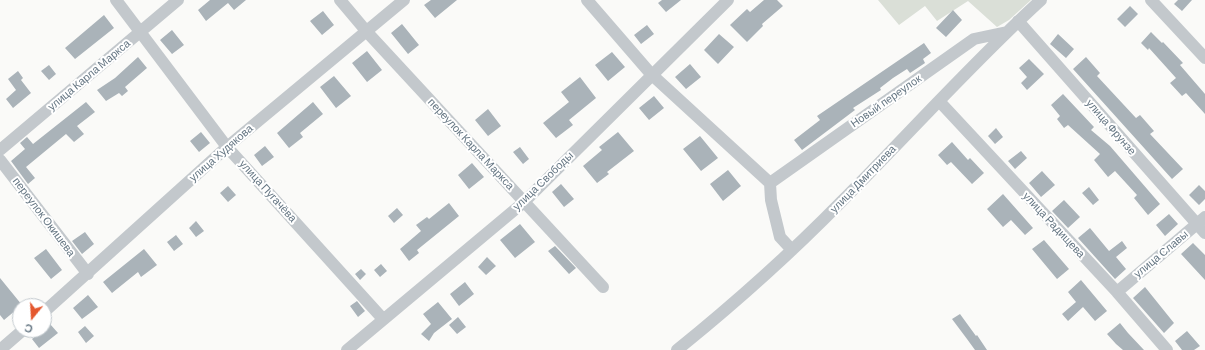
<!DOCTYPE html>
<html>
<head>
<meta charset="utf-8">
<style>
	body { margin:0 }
	#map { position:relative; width:1205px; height:350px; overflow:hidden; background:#fafaf8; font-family:Barlow,sans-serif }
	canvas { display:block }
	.north { position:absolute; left:12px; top:298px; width:40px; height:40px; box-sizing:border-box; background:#fff; border:1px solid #c1c8cd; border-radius:50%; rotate:198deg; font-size:11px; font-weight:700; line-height:16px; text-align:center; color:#657683 }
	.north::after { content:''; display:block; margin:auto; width:14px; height:18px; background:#e4572e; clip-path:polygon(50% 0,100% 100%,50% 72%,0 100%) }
</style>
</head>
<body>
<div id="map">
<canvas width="1205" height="350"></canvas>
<div class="north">С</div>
</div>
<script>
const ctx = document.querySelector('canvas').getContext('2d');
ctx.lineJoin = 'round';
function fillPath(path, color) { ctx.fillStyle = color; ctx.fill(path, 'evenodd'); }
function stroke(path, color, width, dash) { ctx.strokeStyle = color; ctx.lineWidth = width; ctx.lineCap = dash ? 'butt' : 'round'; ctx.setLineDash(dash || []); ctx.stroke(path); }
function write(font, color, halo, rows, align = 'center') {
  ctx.font = font + ' Barlow,sans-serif'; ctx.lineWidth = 4; ctx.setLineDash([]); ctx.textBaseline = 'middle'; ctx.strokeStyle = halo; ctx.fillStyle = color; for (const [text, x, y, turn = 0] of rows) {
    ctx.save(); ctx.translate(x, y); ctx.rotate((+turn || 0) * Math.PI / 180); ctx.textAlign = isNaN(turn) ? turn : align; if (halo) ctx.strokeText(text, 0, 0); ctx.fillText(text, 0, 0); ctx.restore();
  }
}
fillPath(new Path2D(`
	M878,0H1031L1009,20L997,27L968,1L937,21L925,6L899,25Z`), '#dadfd7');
fillPath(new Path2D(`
	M210,0H246L234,10L228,3L206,21L198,10Z
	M431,0H457L435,18L424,5Z
	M662,0H681L666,12L658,3Z
	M764,0H777L783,6L762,24L763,26L747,42L730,25L747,9L750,12Z
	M1178,0H1192L1182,11L1174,4Z
	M1130,6L1138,14L1125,27L1117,19Z
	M953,10L962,20L946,37L936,28Z
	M323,11L334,25L322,35L310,21Z
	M104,15L114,28L75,59L65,48Z
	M402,24L419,45L408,54L391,33Z
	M647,25L654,34L641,44L634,35Z
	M172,30L184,45L172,54L160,40Z
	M1151,32L1162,43L1163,42L1183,63L1180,65L1205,94V114L1186,93L1182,96L1170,83L1176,78L1149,48L1148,50L1141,43Z
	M719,34L734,47L718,64L704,50Z
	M1058,34L1074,49L1066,58L1050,44Z
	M924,43L931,53L923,59L925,63L910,73L907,69L893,78L880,88L881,90L853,108L855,110L802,150L794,140L820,120L817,116Z
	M367,51L382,70L367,82L352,63Z
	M612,52L625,67L608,81L595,65Z
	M138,57L147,68L125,87L128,91L122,96L119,93L106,101L97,90L115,78Z
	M1086,57L1100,73L1097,76L1136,118L1140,115L1154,131L1150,134L1183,169L1172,179L1073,69Z
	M1029,59L1044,74L1027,90L1021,83L1027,77L1019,68Z
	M690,64L701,77L686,89L675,77Z
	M49,65L56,74L49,80L41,71Z
	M18,71L23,78L21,80L31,93L13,108L6,99L16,90L8,79Z
	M334,76L351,96L336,108L320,87Z
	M580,77L596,98L569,120L573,125L556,138L543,123L569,102L561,92Z
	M1063,94L1094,127L1091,130L1110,146L1160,204L1148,215L1134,198L1137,195L1115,171L1108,177L1094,160L1100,154L1068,125L1064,128L1057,119L1060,116L1051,105Z
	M654,96L664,108L649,120L639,108Z
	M86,102L95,112L77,126L84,134L74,142L66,134L26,167L35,178L28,184L11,161L25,149L20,143L27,137L33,144Z
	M313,102L323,114L300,133L303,137L289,148L277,133Z
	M488,109L501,126L488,136L475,120Z
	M996,128L1003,137L995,144L988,136Z
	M201,132L210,143L199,152L190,141Z
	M618,132L634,151L607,172L609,174L597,183L583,166L602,150L599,147Z
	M700,136L718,158L701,171L683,149Z
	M952,142L968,160L970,158L984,173L972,184L951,162L947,165L938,155Z
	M265,146L274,157L262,166L254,155Z
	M520,147L529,159L523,164L513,152Z
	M1021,151L1027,158L1015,169L1008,161Z
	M472,163L484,177L469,189L458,175Z
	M728,170L741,186L723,201L710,184Z
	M1042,171L1055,185L1041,197L1029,183Z
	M561,184L574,199L564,207L552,192Z
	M1199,185L1205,191V199L1199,205L1189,195Z
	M228,186L236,195L228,202L220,193Z
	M1089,187L1099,200L1093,205L1082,193Z
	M1003,194L1033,228L1025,235L1011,220L1003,227L987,209Z
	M1064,200L1080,217L1068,228L1052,211Z
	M449,203L459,216L417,250L419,253L409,261L400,249L421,231L416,225L427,217L429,219Z
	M397,208L403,215L394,223L388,216Z
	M1169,214L1178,224L1165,236L1156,225Z
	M196,221L204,231L196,237L189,228Z
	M520,224L535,242L515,258L500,240Z
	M1090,228L1109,251L1122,241L1127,248L1116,257L1126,269L1115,279L1078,238Z
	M85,232L94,244L82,254L72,241Z
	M176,235L183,244L174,251L167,242Z
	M1044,240L1069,269L1057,279L1032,249Z
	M1193,243L1205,255V280L1181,254Z
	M555,246L576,268L569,274L548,251Z
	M46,249L62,270L51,279L34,258Z
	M144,249L157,265L141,277L138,272L112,293L103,282Z
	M487,257L496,266L486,275L478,267Z
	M381,264L387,271L380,277L374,270Z
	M361,269L366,274L360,280L355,274Z
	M0,278L22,305L4,320L0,315Z
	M1081,280L1107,311L1095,321L1083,307L1068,321L1062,314L1076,302L1068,292Z
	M465,282L474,294L459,306L450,294Z
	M1145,287L1174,323L1164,333L1133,298Z
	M88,295L98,307L82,319L73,308Z
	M357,301L365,311L358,317L350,306Z
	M438,302L452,319L434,333L429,341L421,334L431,324L423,314Z
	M960,314L976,336L977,335L987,350H975L967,339L952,319Z
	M458,317L466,327L457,334L449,325Z
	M1120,323L1128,333L1144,350H1123L1116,344L1107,334Z
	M50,324L58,333L39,348L32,339Z
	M85,326L94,336L86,343L78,332Z
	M1187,331L1200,346L1194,350H1182L1175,341Z`), '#aab3b9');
stroke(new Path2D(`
	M116,0L227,147L383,319
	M340,0L367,32L603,287
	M587,0L651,74L770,183L771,200L780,237L792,250
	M1151,0L1205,58
	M1018,21L1205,233
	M939,101L1117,292L1167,350
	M0,150L178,0
	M0,160L88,274
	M770,183L974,39L1007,32
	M1117,292L1205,217
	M44,312L227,147L404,0
	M0,350L23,330
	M347,350L524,202L728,0
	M677,350C734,304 789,255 841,202C908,135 971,64 1041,0`), '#c3c8cc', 12);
write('11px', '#657683', '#fff', [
	["улица Карла Маркса",89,75,-40],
	["Новый переулок",886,101,-35],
	["улица Фрунзе",1111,127,49],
	["переулок Карла Маркса",471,144,47],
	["улица Худякова",221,153,-41],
	["улица Дмитриева",863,179,-46],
	["улица Свободы",543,181,-44],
	["улица Пугачёва",268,191,48],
	["переулок Окишева",44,217,53],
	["улица Радищева",1054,225,47],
	["улица Славы",1161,254,-40]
]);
</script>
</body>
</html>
